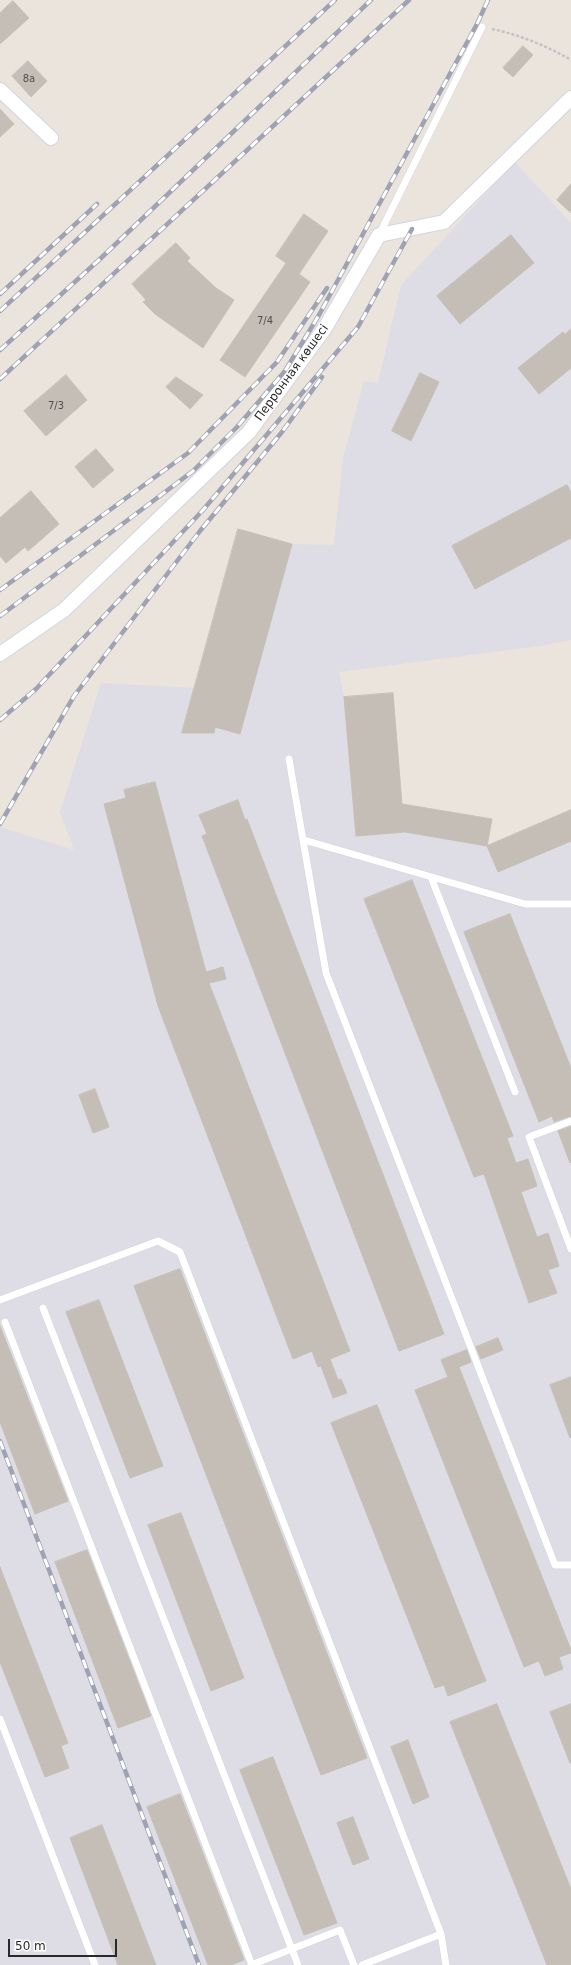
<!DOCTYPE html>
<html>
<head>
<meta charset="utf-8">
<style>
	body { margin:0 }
	#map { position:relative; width:571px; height:1965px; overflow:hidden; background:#ebe4dc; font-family:"DejaVu Sans",sans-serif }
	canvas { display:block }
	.scale { position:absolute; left:8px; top:1939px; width:109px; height:18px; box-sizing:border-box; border:2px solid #292929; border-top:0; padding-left:5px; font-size:12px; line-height:14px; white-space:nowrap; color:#292929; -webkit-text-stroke:3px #fff; paint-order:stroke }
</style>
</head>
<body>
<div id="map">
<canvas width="571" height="1965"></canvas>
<div class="scale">50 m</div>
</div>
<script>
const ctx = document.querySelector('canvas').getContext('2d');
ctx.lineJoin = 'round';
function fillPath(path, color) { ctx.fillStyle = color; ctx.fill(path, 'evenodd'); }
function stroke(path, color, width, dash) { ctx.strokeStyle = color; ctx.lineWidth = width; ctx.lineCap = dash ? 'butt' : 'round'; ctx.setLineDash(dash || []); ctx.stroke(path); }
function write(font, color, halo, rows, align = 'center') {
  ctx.font = font + ' "DejaVu Sans",sans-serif'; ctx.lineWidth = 3; ctx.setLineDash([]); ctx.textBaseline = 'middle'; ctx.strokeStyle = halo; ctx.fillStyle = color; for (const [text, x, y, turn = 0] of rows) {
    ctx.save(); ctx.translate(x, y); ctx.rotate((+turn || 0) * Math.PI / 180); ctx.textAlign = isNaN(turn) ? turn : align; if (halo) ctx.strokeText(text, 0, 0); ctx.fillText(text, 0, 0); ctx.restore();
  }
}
fillPath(new Path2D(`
	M515,162L571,223V640L540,646L339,672L344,697L393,693L402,804L492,819L488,846L571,810V1965H0V827L74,850L60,812L101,683L195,688L238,529L292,544L334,545L343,458L364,381L378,383L401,285Z`), '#dedce4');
const building = new Path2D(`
	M13,1L29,18L0,44V13Z
	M523,46L533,55L513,77L503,68Z
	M28,61L47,81L31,97L12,76Z
	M0,109L14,124L0,137Z
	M571,184V213L557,200Z
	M304,214L328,231L299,274L310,282L245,377L220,360L286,263L276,256Z
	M511,235L534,263L460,324L437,296Z
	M176,243L190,258L187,261L216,288L234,300L203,348L155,314L143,302L146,300L132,284Z
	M571,329V368L539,394L518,368L563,332L565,334Z
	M420,373L439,382L411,441L392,431Z
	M66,375L87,400L46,436L24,411Z
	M176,377L203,395L190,409L166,387Z
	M96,449L114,470L93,488L75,467Z
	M567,485L571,492V538L475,589L452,546Z
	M31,491L59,524L28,551L25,547L6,563L0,556V518Z
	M238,529L292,544L240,734L215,727L214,733H182Z
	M393,693L402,804L492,819L487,846L405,832L356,836L344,697Z
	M155,782L206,972L223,967L226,979L209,983L350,1351L330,1359L338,1380L341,1379L347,1393L333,1398L321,1366L318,1367L312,1351L293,1359L158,1006L104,804L126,798L124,790Z
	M238,800L245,820L247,819L444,1334L399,1351L202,836L207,834L199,815Z
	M571,810V841L498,872L487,846Z
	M412,880L513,1136L507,1138L516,1163L528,1159L537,1186L521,1192L537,1237L548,1233L559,1266L548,1270L557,1293L529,1303L484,1174L474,1177L364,899Z
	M510,914L571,1068V1116L554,1122L552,1116L539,1122L464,932Z
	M95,1089L109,1127L93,1133L79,1095Z
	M571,1126V1162L570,1163L558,1131Z
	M180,1269L367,1758L321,1775L134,1286Z
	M99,1300L163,1466L130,1478L66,1312Z
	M0,1326L68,1501L35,1514L0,1422Z
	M498,1338L503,1350L481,1359L476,1347Z
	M467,1350L471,1362L459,1367L571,1650V1653L559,1657L563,1669L545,1676L539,1661L524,1667L415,1390L448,1377L441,1360Z
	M571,1377V1437L570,1438L550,1385Z
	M377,1405L486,1681L448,1696L444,1685L435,1688L331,1423Z
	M181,1513L244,1678L211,1691L148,1525Z
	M87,1550L151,1716L118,1728L55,1562Z
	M0,1567L68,1743L61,1746L69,1768L45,1777L0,1662Z
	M497,1704L571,1889V1965H547L450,1722Z
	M571,1704V1763H570L550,1712Z
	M408,1740L429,1797L413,1804L391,1747Z
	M273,1757L337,1923L304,1935L240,1770Z
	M180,1794L244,1960L231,1965H208L147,1807Z
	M353,1817L369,1859L353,1865L337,1823Z
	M102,1825L156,1965H118L70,1838Z`);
fillPath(building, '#c4beb7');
stroke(building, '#c6c0b5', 1);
const service = new Path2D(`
	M379,235L482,27
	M289,759L326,973L555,1565H571
	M304,840L525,904H571
	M431,877L515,1092
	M571,1121L529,1137L571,1249
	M0,1300L158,1241L180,1252L441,1934L446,1965
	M43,1308L298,1965
	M5,1322L252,1965
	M0,1719L95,1965
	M251,1965L340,1930L354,1965
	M362,1965L441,1934`);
const minor = new Path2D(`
	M0,90L51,138
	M0,654L64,610L249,432L325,328L379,235L444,222L571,98`);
stroke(service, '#d1d5e2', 8);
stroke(minor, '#d1d5e2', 16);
stroke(new Path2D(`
	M492,29C520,35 547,46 571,60`), '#c3c3c3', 2.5, [3, 2]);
stroke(service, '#fff', 7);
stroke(minor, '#fff', 14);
const rail = new Path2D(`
	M0,294L97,204
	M0,311L335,0
	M0,350L100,259L371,0
	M0,379L409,0
	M0,590L188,453L277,362L327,288
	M0,616L193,471L237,427L285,371L319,315L477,24L488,0
	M0,720L36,689L203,510L358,327L412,229
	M0,824L74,696L200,531L282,432L322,377
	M0,1441L199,1965`);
stroke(rail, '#9fa2b3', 4.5);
stroke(rail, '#fff', 3, [9]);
write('10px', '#504e4c', null, [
	["8а",29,79],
	["7/4",265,321],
	["7/3",56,406]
]);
write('12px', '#292929', '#fff', [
	["Перронная көшесі",292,373,-54]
]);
</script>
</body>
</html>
